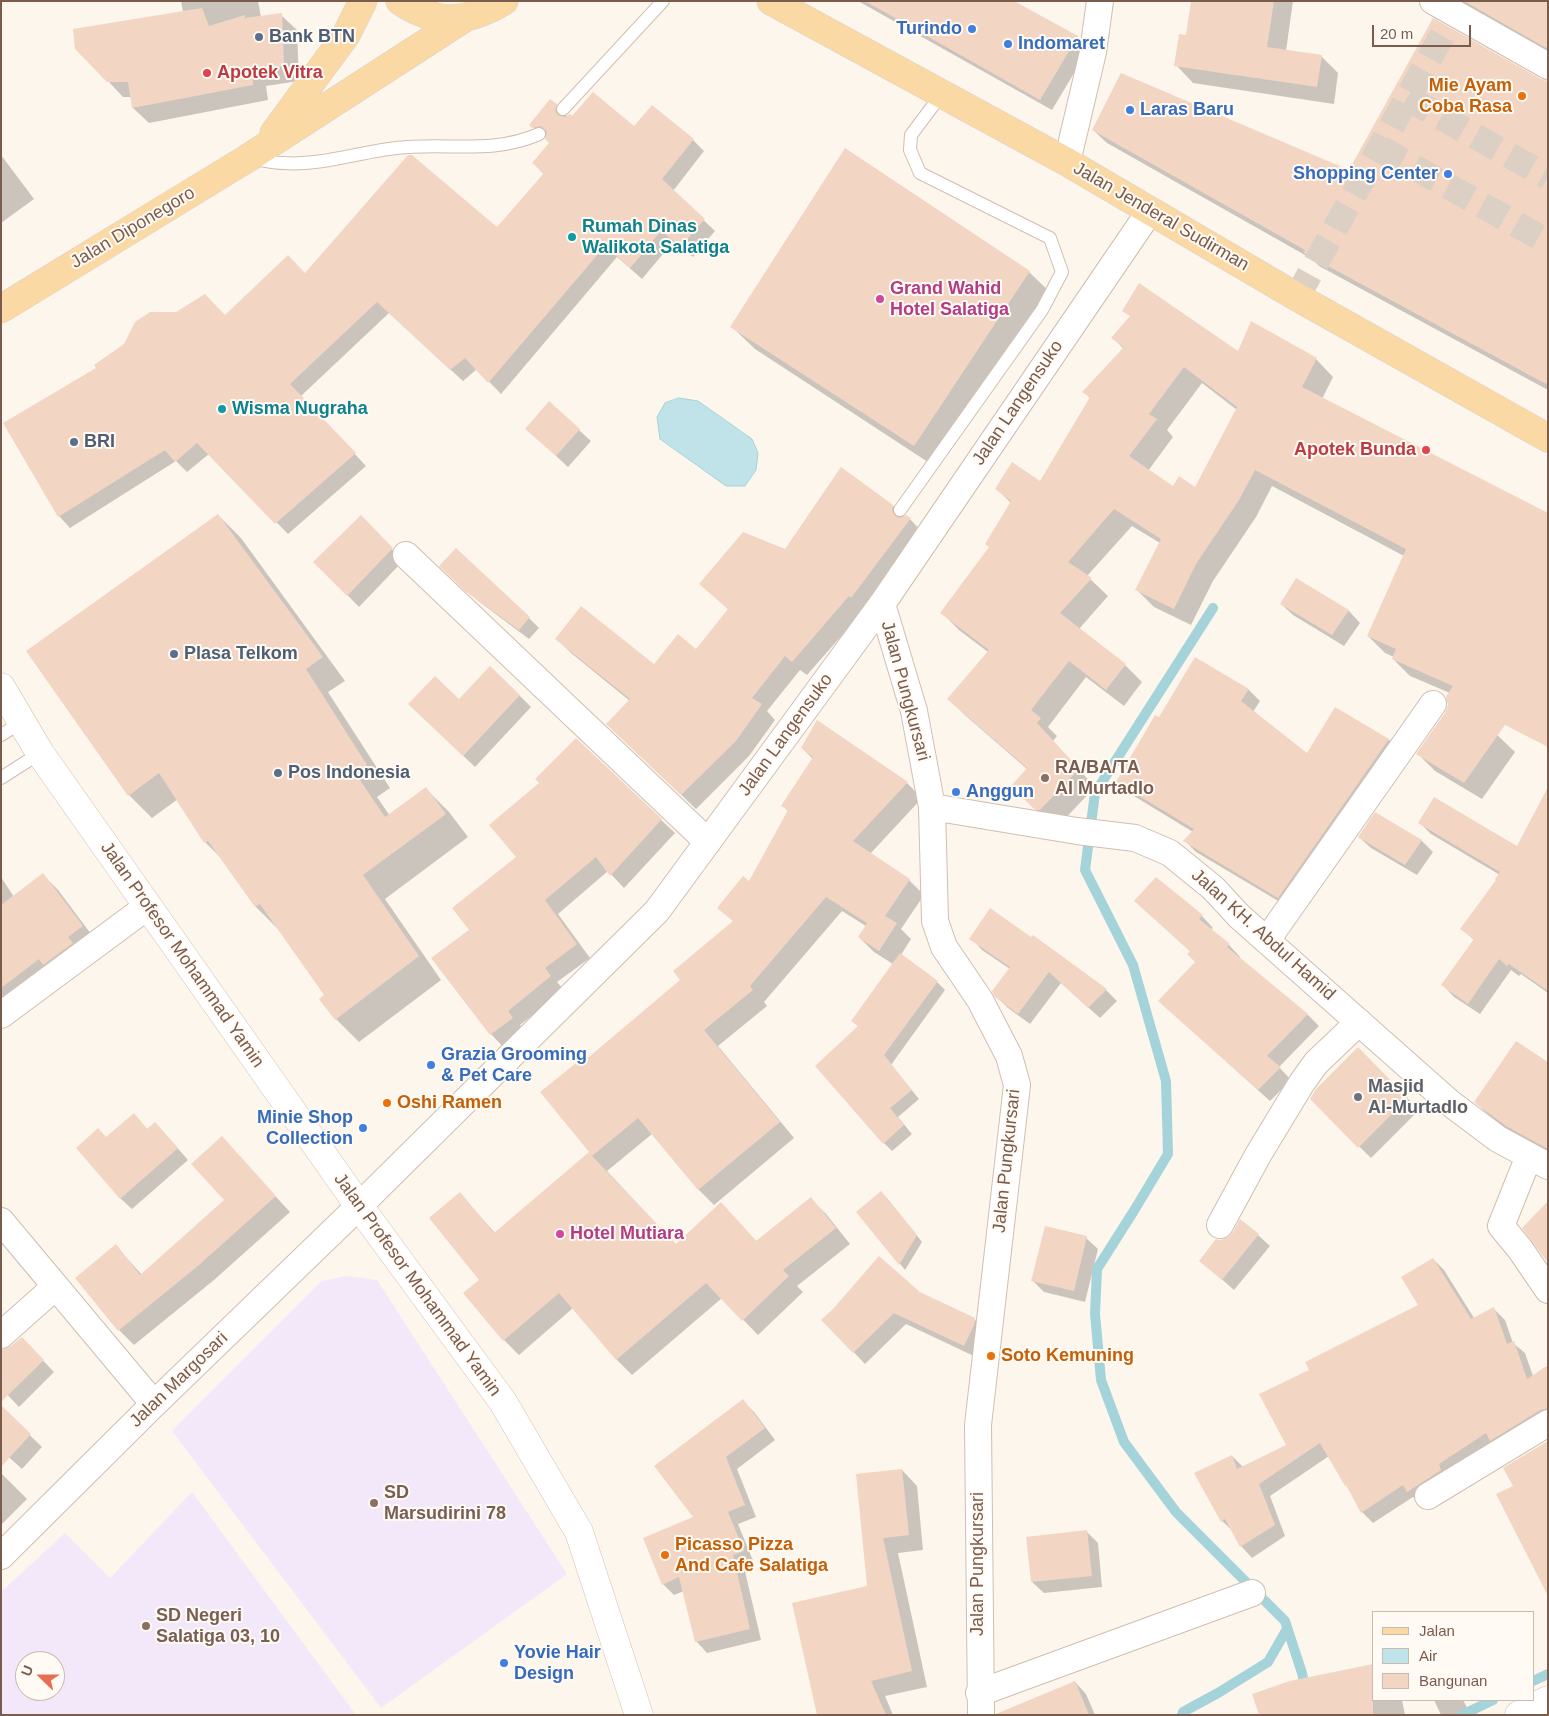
<!DOCTYPE html>
<html>
<head>
<meta charset="utf-8">
<style>
	body { margin:0 }
	#map { position:relative; width:1549px; height:1716px; overflow:hidden; background:#fdf6ec; font-family:Helvetica,sans-serif }
	canvas { display:block }
	.frame { position:absolute; inset:0; border:2px solid #7a5c4d; pointer-events:none }
	.legend { position:absolute; left:1372px; top:1611px; width:162px; height:90px; box-sizing:border-box; background:#fffaf3; border:1px solid #cabbb1; margin:0; padding:6px 9px; list-style:none; font-size:15px; color:#7a5c4d }
	.legend li { display:flex; align-items:center; gap:10px; height:25px }
	.legend b { width:25px; border:1px solid #cabbb1 }
	.north { position:absolute; left:15px; top:1651px; width:50px; height:50px; box-sizing:border-box; background:#fffaf3; border:1px solid #cabbb1; border-radius:50%; rotate:292deg; font-size:14px; font-weight:700; line-height:20px; text-align:center; color:#7a5c4d }
	.north::after { content:''; display:block; margin:auto; width:18px; height:22px; background:#e76f51; clip-path:polygon(50% 0,100% 100%,50% 72%,0 100%) }
	.scale { position:absolute; left:1372px; top:25px; width:99px; height:22px; box-sizing:border-box; border:2px solid #7a5c4d; border-top:0; padding-left:6px; font-size:15px; line-height:18px; white-space:nowrap; color:#7a5c4d; -webkit-text-stroke:4px #fffaf3; paint-order:stroke }
</style>
</head>
<body>
<div id="map">
<canvas width="1549" height="1716"></canvas>
<div class="frame"></div>
<ul class="legend">
<li><b style="height:6px;background:#fbd9a5"></b>Jalan</li>
<li><b style="height:14px;background:#bfe3e8"></b>Air</li>
<li><b style="height:14px;background:#f3d5c3"></b>Bangunan</li>
</ul>
<div class="north">U</div>
<div class="scale">20 m</div>
</div>
<script>
const ctx = document.querySelector('canvas').getContext('2d');
ctx.lineJoin = 'round';
function fillPath(path, color) { ctx.fillStyle = color; ctx.fill(path, 'evenodd'); }
function stroke(path, color, width, dash) { ctx.strokeStyle = color; ctx.lineWidth = width; ctx.lineCap = dash ? 'butt' : 'round'; ctx.setLineDash(dash || []); ctx.stroke(path); }
function write(font, color, halo, rows, align = 'center') {
  ctx.font = font + ' Helvetica,sans-serif'; ctx.lineWidth = 4; ctx.setLineDash([]); ctx.textBaseline = 'middle'; ctx.strokeStyle = halo; ctx.fillStyle = color; for (const [text, x, y, turn = 0] of rows) {
    ctx.save(); ctx.translate(x, y); ctx.rotate((+turn || 0) * Math.PI / 180); ctx.textAlign = isNaN(turn) ? turn : align; if (halo) ctx.strokeText(text, 0, 0); ctx.fillText(text, 0, 0); ctx.restore();
  }
}
fillPath(new Path2D(`
	M346,1276L377,1280L567,1574L381,1708L172,1431L322,1281Z
	M192,1492L356,1715H1V1592L65,1533L110,1578ZM25,1661H55V1691H25Z`), '#f3e8fa');
const water = new Path2D(`
	M679,398L698,401L752,439L758,453L756,470L745,486H726L660,439L657,417L665,403Z`);
fillPath(water, '#bfe3e8');
stroke(water, '#a5d3da', 1);
fillPath(new Path2D(`
	M181,1H258L261,17L281,15L297,30L299,81L266,86L268,100L149,123L133,108L132,97H123L108,81L183,12Z
	M858,1H1011L1077,37L1089,48L1052,110Z
	M1192,1H1293L1286,51L1321,56L1338,73L1334,104L1193,83L1176,65L1187,36Z
	M1458,1H1548V53Z
	M1541,80L1548,82V390L1319,266L1312,259L1107,143L1093,130L1350,171Z
	M556,105L568,117L693,140L704,151L673,191L715,231L693,257L673,242L642,279L617,257L501,394L477,369L463,381L389,313L301,396L366,466L288,534L209,454L187,472L176,461L70,528L59,516L226,316L305,274L497,229L544,174L533,163L551,143L531,125Z
	M1,155L34,199L1,223Z
	M1029,272L1052,294L937,468L755,349L732,327Z
	M1124,311L1239,352L1316,359L1333,377L1322,399L1504,710L1493,731L1515,752L1482,799L1435,771L1418,754L1446,713L1449,705L1450,693L1410,676L1393,659L1394,657L1385,653L1368,636L1404,556L1272,486L1256,517L1213,581L1191,625L1154,607L1137,590L1160,543L1132,526L1087,576L1108,596L1079,629L1125,665L1142,682L1124,706L1086,677L1048,727L1057,736L1053,741L1095,787L1058,826H1053L1013,786L1027,769L966,716L948,699L988,652L959,630L942,613L990,548L1011,503L997,489L1040,482L1090,398L1084,392L1124,349L1113,338L1131,317ZM1202,383L1237,410L1196,489L1173,488L1148,471L1173,437L1167,430Z
	M527,429L579,430L591,441L568,467Z
	M893,506L904,517L910,519L924,534L864,610L807,675L800,670L767,711L775,720L749,756L696,809L622,738L630,701L571,653L557,639L654,665L696,650L729,610L701,584Z
	M218,515L241,538L345,681L328,692L390,788L377,797L390,816L426,789L449,812L468,837L385,899L441,980L359,1042L336,1019L326,995L279,930L256,907L224,861L205,842L178,799L152,818L129,795Z
	M361,517L403,561L359,607L315,562Z
	M441,566L529,618L539,628L529,639L477,600Z
	M1296,580L1349,611L1360,623L1344,646L1293,615L1281,604Z
	M1195,659L1249,690L1260,701L1253,712L1307,755L1335,708L1389,740L1400,751L1290,908L1196,852L1185,841L1193,832L1129,793L1117,782L1159,719Z
	M519,695L531,707L475,767L422,716L459,701Z
	M818,722L907,783L922,798L870,854L909,880L924,895L901,929L911,939L901,955L937,982L945,990L891,1065L919,1099L898,1117L912,1134L892,1151L884,1143L859,1027L853,1021L893,964L874,952L859,937L866,926L842,911L764,1002L767,1006L718,1046L794,1138L714,1205L699,1190L652,1134L607,1171L676,1245L736,1219L757,1242L811,1199L826,1214L850,1244L797,1286L803,1292L758,1335L722,1298L632,1375L617,1360L573,1308L519,1355L504,1340L481,1280L460,1194L495,1233L590,1152L583,1063L682,980L734,922L719,907L750,883L788,811L782,805L813,759L802,748Z
	M576,739L675,833L624,888L608,871L558,914L590,958L557,982L564,990L520,1025L525,1032L504,1048L491,1034L470,930L518,857L541,783Z
	M1548,790V993L1521,974L1519,976L1511,970L1480,1014L1454,997L1443,985L1474,940L1462,929L1498,881L1500,875L1431,834L1420,823L1517,847Z
	M1376,814L1422,841L1433,852L1417,875L1371,848L1359,837Z
	M43,875L58,890L97,942L1,1014V877L14,897Z
	M1147,912L1202,916L1213,928L1210,930L1229,945L1240,957L1239,958L1308,1015L1319,1026L1279,1067L1291,1080L1270,1101L1159,1001L1197,962L1191,952Z
	M971,938L1106,990L1117,1001L1100,1018L1061,983L1030,1024L1008,1008L996,996L1010,969L982,950Z
	M1358,1048L1419,1110L1371,1158L1311,1099Z
	M1548,1063V1155L1523,1142L1491,1117L1475,1102Z
	M134,1115L148,1130L166,1135L188,1160L132,1209L120,1198L107,1138Z
	M222,1138L290,1212L214,1280L134,1345L119,1330L116,1246L142,1275L226,1200Z
	M887,1198L922,1242L905,1270L858,1212Z
	M1258,1235L1270,1246L1234,1290L1201,1261L1221,1241L1229,1239Z
	M1086,1238L1098,1249L1085,1302L1044,1292L1032,1280Z
	M1433,1259L1444,1270L1474,1318L1494,1309L1505,1320L1513,1343L1525,1353L1533,1376L1548,1366V1423L1419,1502L1413,1497L1373,1523L1362,1512L1329,1456L1270,1496L1285,1536L1252,1558L1241,1546L1234,1532L1222,1521L1232,1456L1243,1467L1288,1445L1311,1370L1420,1306Z
	M919,1293L974,1319L986,1330L976,1357L906,1324L865,1364L823,1320Z
	M33,1350L54,1372L19,1407L1,1388Z
	M743,1401L754,1412L775,1440L737,1469L756,1517L738,1524L754,1563L744,1567L761,1640L707,1653L696,1641L684,1591L674,1595L663,1584L695,1518Z
	M1,1407L42,1447L22,1469L1,1450Z
	M902,1470L917,1486L923,1550L898,1553L927,1687L885,1696L893,1715H818L868,1587Z
	M1,1473L27,1499L1,1525Z
	M1086,1531L1098,1543L1102,1587L1044,1593L1032,1582Z
	M1075,1682L1086,1694L1095,1715H1021Z
	M1373,1700H1402L1405,1715H1261Z
	M1434,1700H1463L1469,1711L1461,1715H1441Z`), '#0003');
stroke(new Path2D(`
	M1213,608L1095,793L1085,870L1133,965L1166,1081L1168,1154L1135,1209L1097,1269L1095,1314L1101,1380L1124,1442L1176,1512L1285,1621L1302,1673L1306,1691
	M1533,1681L1548,1674
	M1182,1715L1183,1712L1218,1693L1268,1662L1287,1629
	M1462,1715L1493,1700`), '#a5d3da', 10);
fillPath(new Path2D(`
	M865,1H1014L1078,36L1040,100Z
	M1191,1H1274L1267,47L1322,55L1317,87L1174,66L1179,34L1186,35Z
	M1464,1H1548V49Z
	M202,8L209,26L245,15V18L282,13L284,66L252,70L253,85L132,108L128,82H107L75,49L73,29Z
	M1433,18L1541,79L1548,81V385L1304,253L1305,250L1092,130L1121,73L1349,170Z
	M593,92L634,126L652,105L694,139L662,179L705,219L681,246L661,231L630,268L605,246L488,383L465,358L450,370L377,302L290,384L356,453L275,524L197,443L175,462L165,450L58,517L3,423L96,368L94,365L124,344L135,322L150,312H176L205,294L225,315L288,255L305,273L408,155H412L497,227L544,173L532,163L549,143L545,139L547,132L541,126L532,128L529,125L550,99L557,104L555,111L558,115L565,117L570,114L572,116Z
	M845,148L1030,271L914,446L730,327Z
	M1139,283L1238,351L1251,321L1317,358L1302,387L1548,513V747L1505,725L1464,783L1416,754L1445,713L1448,705L1446,697L1453,686L1392,659L1396,649L1367,636L1406,549L1255,470L1239,500L1196,564L1174,609L1135,590L1161,539L1114,509L1068,562L1092,578L1060,613L1126,664L1106,690L1069,661L1031,710L1041,718L1037,723L1079,769L1040,810L1034,809L1011,786L1027,768L947,699L989,650L940,613L989,547L985,544L1011,501L995,489L1012,462L1040,481L1090,397L1082,392L1124,347L1111,338L1130,316L1122,311ZM1184,367L1237,407L1195,487L1179,476L1173,486L1129,456L1157,419L1149,414Z
	M549,401L580,429L556,456L525,429Z
	M841,467L893,505L892,510L895,516L900,518L906,515L911,518L851,598L849,596L792,662L785,656L752,698L762,704L736,741L681,795L606,724L630,699L555,639L581,606L654,664L678,634L696,649L728,609L699,584L743,532L785,549Z
	M218,514L323,657L306,669L367,765L355,773L385,817L426,787L446,814L363,875L419,956L335,1020L319,999L324,995L260,904L255,907L208,841L204,843L159,773L128,796L26,651Z
	M361,515L393,548L347,596L313,562Z
	M456,548L530,617L519,630L465,591L439,566Z
	M1296,578L1349,610L1332,635L1280,604Z
	M1195,657L1249,689L1241,701L1307,753L1335,707L1389,739L1278,898L1183,841L1194,829L1116,782L1155,715L1159,717Z
	M490,666L520,695L463,756L408,704L435,676L459,699Z
	M817,720L908,782L853,841L910,879L885,916L897,923L879,951L858,937L867,923L826,897L750,986L753,990L704,1030L780,1122L698,1190L638,1118L592,1156L676,1244L721,1202L756,1241L811,1197L836,1228L783,1270L789,1276L742,1321L706,1283L616,1360L559,1293L503,1341L463,1293L479,1280L429,1218L460,1192L494,1233L589,1152L540,1092L581,1059L583,1062L680,980L673,971L733,921L717,908L743,876L749,881L788,810L781,806L813,757L801,748Z
	M576,738L662,819L610,876L596,857L545,900L577,944L545,968L551,976L508,1011L513,1018L490,1035L431,958L469,930L452,908L516,857L489,825L539,783L535,779Z
	M1548,787V991L1509,964L1507,966L1499,959L1468,1004L1441,985L1474,939L1460,929L1496,880L1495,879L1500,872L1418,823L1434,797L1517,846Z
	M1375,812L1422,840L1405,865L1358,837Z
	M43,873L83,926L68,937L73,943L43,965L39,959L1,988V905Z
	M1156,877L1203,915L1199,919L1230,944L1227,947L1308,1014L1267,1056L1281,1067L1258,1090L1158,1001L1195,962L1187,954L1190,951L1134,901Z
	M990,908L1031,937L1033,935L1107,989L1088,1008L1049,972L1018,1014L995,997L992,991L1010,967L969,939Z
	M900,953L938,981L884,1055L912,1090L890,1108L904,1125L883,1144L815,1066L858,1026L851,1021Z
	M1516,1041L1548,1062V1149L1506,1126L1474,1102Z
	M1358,1047L1408,1098L1358,1148L1310,1099L1316,1089Z
	M134,1113L147,1129L155,1122L178,1148L120,1199L76,1148L98,1128L106,1137Z
	M222,1136L276,1196L199,1265L118,1331L75,1278L116,1244L140,1275L224,1200L191,1164Z
	M881,1191L917,1235L899,1265L856,1212Z
	M1548,1201V1263L1522,1228Z
	M1240,1219L1259,1234L1222,1280L1199,1261L1216,1239L1221,1240L1228,1237L1233,1232Z
	M1045,1226L1087,1236L1074,1291L1031,1281Z
	M879,1256L920,1292L975,1318L974,1325L964,1346L894,1313L853,1353L821,1320L833,1309Z
	M1433,1258L1471,1319L1494,1307L1507,1344L1514,1341L1527,1379L1548,1365V1408L1540,1410L1490,1441L1486,1433L1439,1464L1441,1470L1407,1492L1403,1485L1361,1513L1346,1485L1345,1486L1320,1443L1259,1484L1275,1525L1240,1547L1225,1519L1221,1522L1194,1473L1232,1455L1237,1469L1286,1445L1259,1394L1309,1370L1305,1362L1418,1305L1401,1277Z
	M22,1337L44,1360L1,1402V1350L11,1346Z
	M743,1399L765,1428L726,1457L745,1505L728,1512L744,1551L733,1555L750,1629L695,1642L679,1577L662,1585L643,1538L693,1517L654,1466Z
	M1,1405L31,1434L1,1467Z
	M1548,1441V1596L1496,1494L1513,1486L1503,1468Z
	M902,1469L909,1535L883,1538L912,1671L871,1681L886,1715H817L792,1603L867,1586L856,1474Z
	M1087,1530L1092,1576L1031,1582L1026,1537Z
	M1373,1664V1715H1259L1252,1694L1290,1681Z
	M1075,1681L1089,1715H996V1714Z`), '#f3d5c3');
stroke(new Path2D(`
	M1407,98L1548,177
	M1380,148L1548,242
	M1297,297L1443,34L1452,12`), '#dcd0c4', 26, [26, 13]);
const lane = new Path2D(`
	M563,109L663,1
	M253,159C263,160 273,163 283,163C320,166 360,152 396,148C447,142 491,155 539,134
	M900,510L1042,310L1062,272L1050,238L920,173L910,150L911,135L941,95
	M1,735L22,722
	M1,778L40,753`);
const street = new Path2D(`
	M1433,1L1548,66
	M1067,162L1093,52L1100,1
	M406,555L708,842
	M882,604L914,711L932,807L935,921L944,947L980,1000L1009,1056L1017,1085L978,1425L981,1715
	M932,807L1077,831L1135,838L1170,853L1213,888L1239,916L1450,1103L1498,1139L1548,1166
	M1267,940L1433,704
	M1,1015L148,906
	M1529,1156L1501,1226L1520,1249L1548,1290
	M1,1221L154,1404
	M1220,1225L1258,1155L1301,1084L1316,1063L1359,1022
	M1,1335L55,1287
	M1428,1496L1548,1423
	M1,1556L154,1404L359,1206L657,911L882,604L1150,211
	M979,1693L1252,1593`);
const secondary = new Path2D(`
	M1,687L40,753L359,1206L503,1402L579,1532L639,1715
	M1519,1715L1548,1700`);
const primary = new Path2D(`
	M400,1C437,26 467,23 504,1
	M771,1L1067,162L1297,297L1548,438
	M274,133L346,35L363,1
	M1,309L248,158L463,19`);
stroke(lane, '#d1beb0', 14);
stroke(street, '#d1beb0', 28);
stroke(secondary, '#d6c0b0', 29);
stroke(primary, '#dad1cd', 29);
stroke(lane, '#fff', 12);
stroke(street, '#fff', 26);
stroke(secondary, '#fff', 28);
stroke(primary, '#fbd9a5', 28);
for (const [x, y, r, color] of [
	[972,29,5,"#3f7fe0"],
	[259,37,5,"#5c6f8a"],
	[1008,44,5,"#3f7fe0"],
	[207,73,5,"#e0444e"],
	[1522,96,5,"#e8710a"],
	[1130,110,5,"#3f7fe0"],
	[1448,174,5,"#3f7fe0"],
	[572,237,5,"#0f9aa8"],
	[880,299,5,"#d1479c"],
	[222,409,5,"#0f9aa8"],
	[74,442,5,"#5c6f8a"],
	[1426,450,5,"#e0444e"],
	[174,654,5,"#5c6f8a"],
	[278,773,5,"#5c6f8a"],
	[1045,778,5,"#8d6e63"],
	[956,792,5,"#3f7fe0"],
	[431,1065,5,"#3f7fe0"],
	[1358,1097,5,"#6b7280"],
	[387,1103,5,"#e8710a"],
	[363,1128,5,"#3f7fe0"],
	[560,1234,5,"#d1479c"],
	[991,1356,5,"#e8710a"],
	[374,1503,5,"#8d6e63"],
	[665,1555,5,"#e8710a"],
	[146,1626,5,"#8d6e63"],
	[504,1663,5,"#3f7fe0"]
]) { const dot = new Path2D(); dot.arc(x, y, r, 0, 2 * Math.PI); ctx.fillStyle = color; ctx.fill(dot); stroke(dot, '#fffaf3', 2); }
write('bold 18px', '#366cbe', '#fffaf3', [
	["Turindo",962,29,"right"],
	["Indomaret",1018,44],
	["Laras Baru",1140,110],
	["Shopping Center",1438,174,"right"],
	["Anggun",966,792],
	["Grazia Grooming",441,1055],
	["& Pet Care",441,1076],
	["Minie Shop",353,1118,"right"],
	["Collection",353,1139,"right"],
	["Yovie Hair",514,1653],
	["Design",514,1674]
], 'left');
write('bold 18px', '#4e5e75', '#fffaf3', [
	["Bank BTN",269,37],
	["BRI",84,442],
	["Plasa Telkom",184,654],
	["Pos Indonesia",288,773]
], 'left');
write('bold 18px', '#be3a42', '#fffaf3', [
	["Apotek Vitra",217,73],
	["Apotek Bunda",1416,450,"right"]
], 'left');
write('bold 18px', '#c56008', '#fffaf3', [
	["Mie Ayam",1512,86,"right"],
	["Coba Rasa",1512,107,"right"],
	["Oshi Ramen",397,1103],
	["Soto Kemuning",1001,1356],
	["Picasso Pizza",675,1545],
	["And Cafe Salatiga",675,1566]
], 'left');
write('18px', '#7a5c4d', '#fffaf3', [
	["Jalan Jenderal Sudirman",1161,217,30],
	["Jalan Diponegoro",133,228,-31],
	["Jalan Langensuko",1018,403,-56],
	["Jalan Pungkursari",905,691,75],
	["Jalan Langensuko",786,735,-54],
	["Jalan KH. Abdul Hamid",1263,935,42],
	["Jalan Profesor Mohammad Yamin",182,955,55],
	["Jalan Pungkursari",1007,1161,-84],
	["Jalan Profesor Mohammad Yamin",417,1285,54],
	["Jalan Margosari",179,1380,-44],
	["Jalan Pungkursari",978,1564,-90]
]);
write('bold 18px', '#0d838f', '#fffaf3', [
	["Rumah Dinas",582,227],
	["Walikota Salatiga",582,248],
	["Wisma Nugraha",232,409]
], 'left');
write('bold 18px', '#b23c85', '#fffaf3', [
	["Grand Wahid",890,289],
	["Hotel Salatiga",890,310],
	["Hotel Mutiara",570,1234]
], 'left');
write('bold 18px', '#785e54', '#fffaf3', [
	["RA/BA/TA",1055,768],
	["Al Murtadlo",1055,789],
	["SD",384,1493],
	["Marsudirini 78",384,1514],
	["SD Negeri",156,1616],
	["Salatiga 03, 10",156,1637]
], 'left');
write('bold 18px', '#5b616d', '#fffaf3', [
	["Masjid",1368,1087],
	["Al-Murtadlo",1368,1108]
], 'left');
</script>
</body>
</html>
